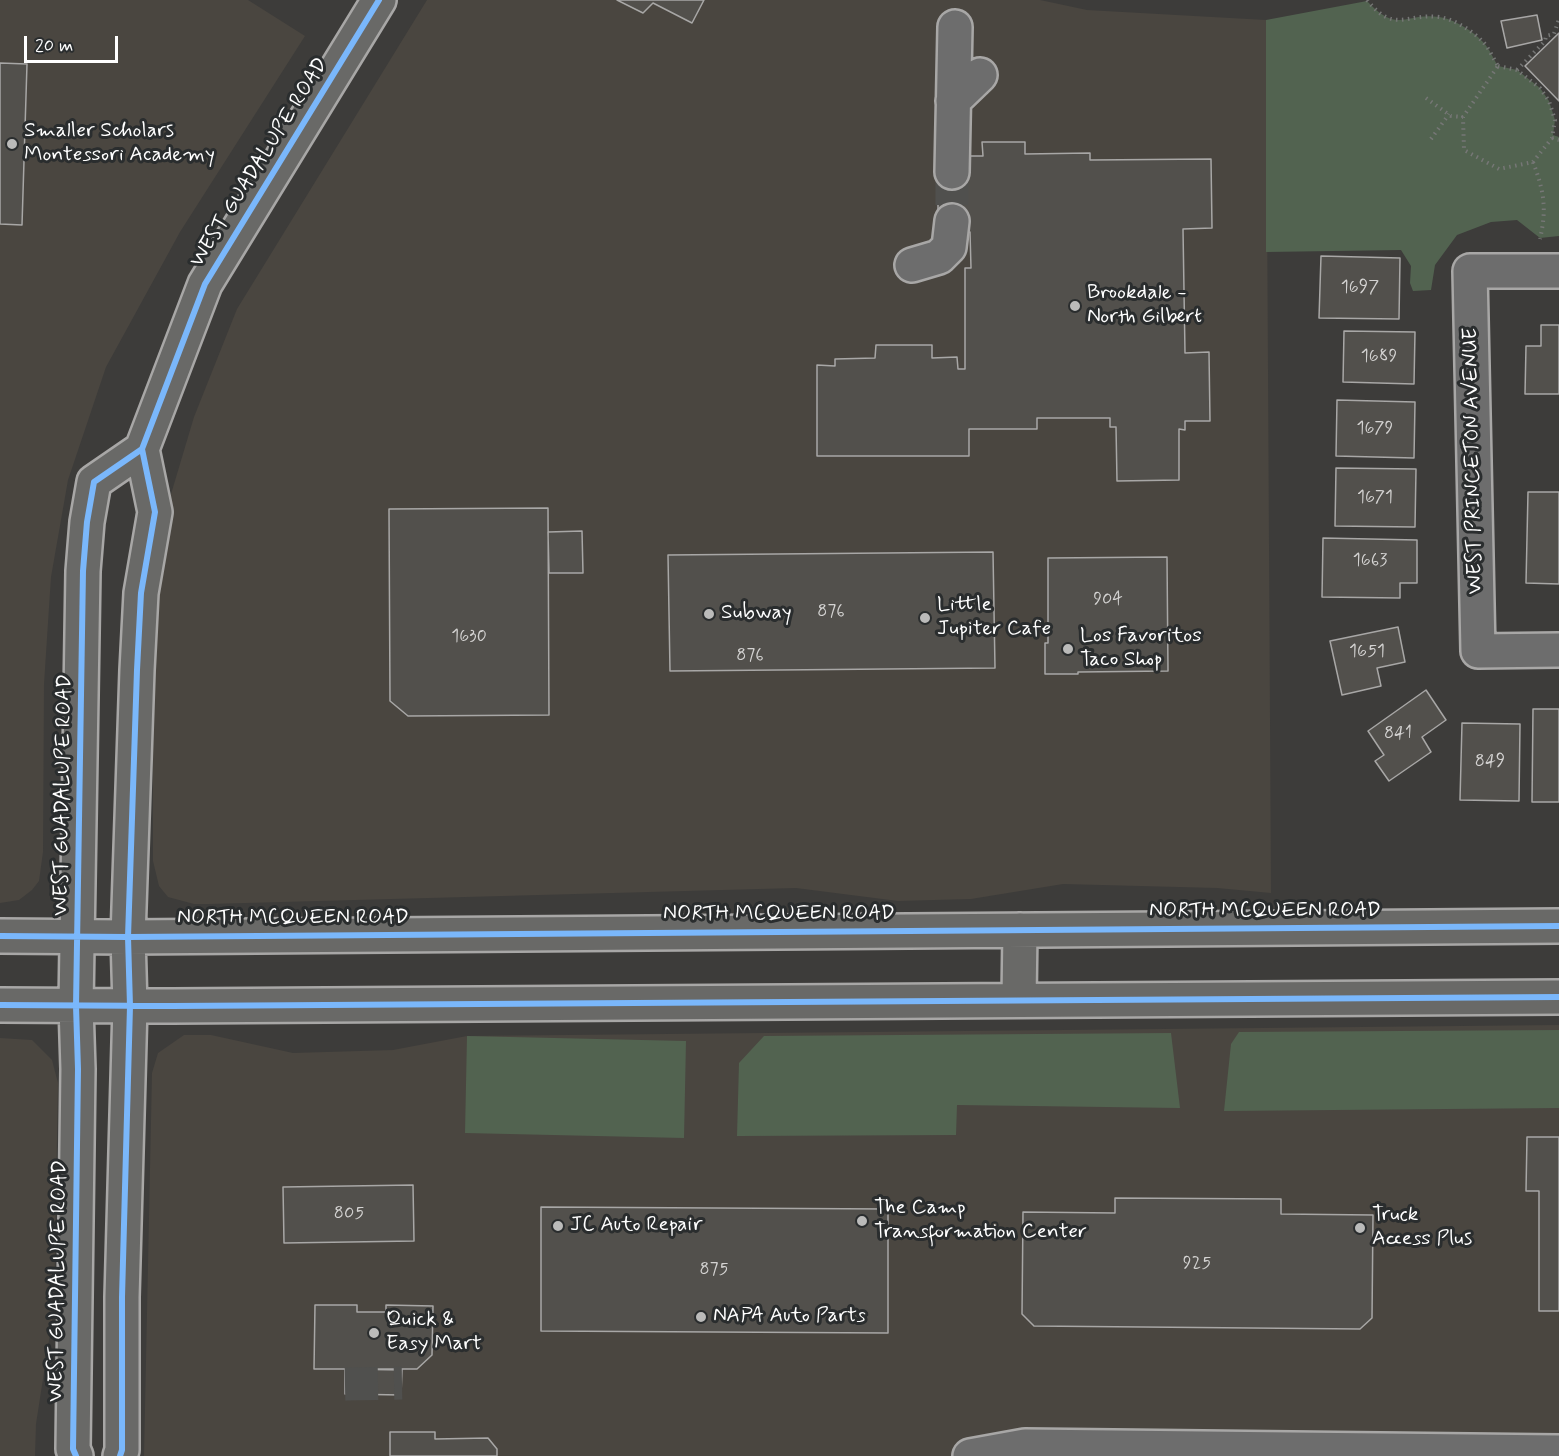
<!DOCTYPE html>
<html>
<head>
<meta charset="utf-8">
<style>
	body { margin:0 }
	#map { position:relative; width:1559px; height:1456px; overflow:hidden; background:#3d3c3a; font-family:Mynerve,sans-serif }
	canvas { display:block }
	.scale { position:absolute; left:24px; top:36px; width:94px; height:27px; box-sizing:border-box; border:3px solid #fff; border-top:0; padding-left:8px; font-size:18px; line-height:21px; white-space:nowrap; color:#fff; -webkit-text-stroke:4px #2a2d2e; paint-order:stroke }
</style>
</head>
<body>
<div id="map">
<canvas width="1559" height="1456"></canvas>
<div class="scale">20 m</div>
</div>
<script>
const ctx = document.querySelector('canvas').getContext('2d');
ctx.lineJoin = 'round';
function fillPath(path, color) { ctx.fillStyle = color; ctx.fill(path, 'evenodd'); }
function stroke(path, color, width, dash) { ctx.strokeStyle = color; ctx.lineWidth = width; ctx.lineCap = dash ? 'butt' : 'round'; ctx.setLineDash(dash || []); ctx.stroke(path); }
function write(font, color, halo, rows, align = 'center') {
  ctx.font = font + ' Mynerve,sans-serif'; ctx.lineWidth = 6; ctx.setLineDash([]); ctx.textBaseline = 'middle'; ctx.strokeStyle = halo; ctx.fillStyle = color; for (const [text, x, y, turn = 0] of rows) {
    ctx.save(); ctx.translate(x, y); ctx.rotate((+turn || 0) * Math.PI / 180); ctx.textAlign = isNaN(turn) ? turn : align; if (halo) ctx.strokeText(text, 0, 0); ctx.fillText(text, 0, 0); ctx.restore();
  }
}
fillPath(new Path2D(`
	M0,0H248L305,36L180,232L106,367L68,480L51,577L44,684L43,852L39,881L32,890L19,900L0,903Z
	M427,0H1040L1087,10L1266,20L1271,893L1217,888L1063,884L971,899L898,901L796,888L209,904H194L168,897L159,886L153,861V605L160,531L194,417L237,309Z
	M1559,1025V1456H144L152,1073L158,1053L184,1035H211L293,1053L393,1050L467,1036Z
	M0,1038L32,1040L52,1060L58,1083L54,1308L36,1424L35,1456H0Z`), '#4a4640');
fillPath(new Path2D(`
	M1367,1C1399,35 1404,12 1439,17C1454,19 1473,31 1483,42C1489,48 1493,58 1498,66L1517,70L1540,88L1549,101L1555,120L1553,135L1559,137V236L1540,238L1517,220L1491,222L1457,235L1435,265L1431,290L1413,291L1410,283L1411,266L1401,250L1266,252V20Z
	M1559,1030V1108L1224,1111L1231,1044L1239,1032Z
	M1171,1033L1180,1108L957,1105L956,1135L737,1136L739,1063L764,1036Z
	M467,1036L686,1041L684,1138L465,1133Z`), '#526350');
const building = new Path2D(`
	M617,0H704L692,23L653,3L643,13Z
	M1537,15L1542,40L1507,48L1501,21Z
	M1559,33V101L1525,66Z
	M0,63L27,64L22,225L0,224Z
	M982,142H1025V154L1090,153V160L1211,159L1212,228L1183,229L1185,353L1209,352L1210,421H1185V430L1179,429V480L1117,481L1116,427H1110V418H1037V429H969V456H817V365L835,366V359L875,358L876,345H932V358L957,357L958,369H965V268H971L970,232H960L938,222V172L963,156H983Z
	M1321,256L1400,258L1399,319L1319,318Z
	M1541,325H1559V394H1525L1526,346H1541Z
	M1344,331L1415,332L1414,384L1343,382Z
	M1337,400L1415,402L1414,458L1336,456Z
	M1336,468L1416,469L1415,527L1335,526Z
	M1528,492H1559V584L1526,583Z
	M548,508L549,715L408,716L390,701L389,509Z
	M582,531L583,573H549L548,532Z
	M1323,538L1417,540V583H1400V598L1322,597Z
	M993,552L995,668L670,671L668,555Z
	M1167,557L1168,671L1078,672V674H1045V643H1048V558Z
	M1398,627L1405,662L1377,668L1381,686L1342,695L1330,641Z
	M1426,690L1446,720L1422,737L1431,752L1389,781L1375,761L1384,755L1368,731Z
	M1533,709H1559V802H1532Z
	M1462,723L1520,724L1519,801L1460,800Z
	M1527,1137H1559V1311H1539V1191H1526Z
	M413,1185L414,1241L284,1243L283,1187Z
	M1115,1198L1281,1199V1214L1373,1215L1372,1318L1360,1329L1034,1326L1022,1314L1023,1212L1115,1213Z
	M541,1207L888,1209V1333L541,1331Z
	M315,1305H357V1312H386V1305L433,1306L432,1355L417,1369H314Z
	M345,1369L402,1370L401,1395L345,1394Z
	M390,1432H435V1439L488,1438L497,1449V1456H390Z`);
fillPath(building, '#52504c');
stroke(building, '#a8a7a6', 1.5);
stroke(new Path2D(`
	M952,172V221
	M345,1384L402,1383`), '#50504e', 33, [33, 16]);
const minor = new Path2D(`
	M953,101L980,75
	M952,172L955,27
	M912,265L939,257L949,247L952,221
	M1559,271H1470L1478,651L1559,650
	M970,1456L1025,1446L1559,1452`);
const major = new Path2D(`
	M0,936L128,937L1559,926
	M1019,1000L1020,930
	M0,1005L172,1006L1559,997
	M76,1456L73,1449L78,1069L76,1006L83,571L87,522L94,482L142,449
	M120,1456L122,1450V1297L130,1006L128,937L137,670L141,593L155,512L142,449L205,284L379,0`);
stroke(minor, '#a8a7a6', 38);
stroke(major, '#a8a7a6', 38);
stroke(new Path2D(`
	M1367,0C1394,34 1406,13 1439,17C1454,19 1473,31 1483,42C1489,48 1493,58 1498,66
	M1498,66L1517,70L1540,88L1549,101L1555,120L1552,138L1533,162L1499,169L1464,150L1463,117Z
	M1517,70L1545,41L1546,36L1554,34L1559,19
	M1426,98L1451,116L1463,117
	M1552,138L1559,140
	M1431,139L1449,114
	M1533,162C1544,191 1547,209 1540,239`), '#767776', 4, [1.5, 4.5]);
stroke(minor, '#6d6d6d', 33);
stroke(major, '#696967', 33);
stroke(new Path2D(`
	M0,936L128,937L1559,926
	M0,1005L172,1006L1559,997
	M76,1456L73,1449L78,1069L76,1006L83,571L87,522L94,482L142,449
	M120,1456L122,1450V1297L130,1006L128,937L137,670L141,593L155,512L142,449L205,284L379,0`), '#7ab7fb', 6);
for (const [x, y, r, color] of [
	[12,144,6,"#bbbbba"],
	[1075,306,6,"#bbbbba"],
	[709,614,6,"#bbbbba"],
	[925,618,6,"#bbbbba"],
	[1068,649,6,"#bbbbba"],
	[862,1221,6,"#bbbbba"],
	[558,1226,6,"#bbbbba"],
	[1360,1228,6,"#bbbbba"],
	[701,1317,6,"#bbbbba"],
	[374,1333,6,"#bbbbba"]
]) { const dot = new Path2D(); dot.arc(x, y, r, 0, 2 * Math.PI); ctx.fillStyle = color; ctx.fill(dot); stroke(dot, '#2a2d2e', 2); }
write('18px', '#d4d3d2', null, [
	["1697",1360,288],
	["1689",1379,357],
	["1679",1375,429],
	["1671",1375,498],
	["1663",1370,561],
	["904",1108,600],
	["876",831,612],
	["1630",469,637],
	["1651",1367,652],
	["876",750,656],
	["841",1398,734],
	["849",1490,762],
	["805",349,1214],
	["925",1197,1264],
	["875",714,1270]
]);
write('21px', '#fff', '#2a2d2e', [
	["Smaller Scholars",24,132],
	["Montessori Academy",24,156],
	["Brookdale -",1087,294],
	["North Gilbert",1087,318],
	["Little",937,606],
	["Jupiter Cafe",937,630],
	["Subway",721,614],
	["Los Favoritos",1080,637],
	["Taco Shop",1080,661],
	["The Camp",874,1209],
	["Transformation Center",874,1233],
	["Truck",1372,1216],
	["Access Plus",1372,1240],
	["JC Auto Repair",570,1226],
	["NAPA Auto Parts",713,1317],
	["Quick &",386,1321],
	["Easy Mart",386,1345]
], 'left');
write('21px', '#fff', '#2a2d2e', [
	["WEST GUADALUPE ROAD",260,163,-58],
	["WEST PRINCETON AVENUE",1474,461,-91],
	["WEST GUADALUPE ROAD",64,795,-89],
	["NORTH MCQUEEN ROAD",1265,912],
	["NORTH MCQUEEN ROAD",779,915],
	["NORTH MCQUEEN ROAD",293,919],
	["WEST GUADALUPE ROAD",59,1281,-89]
]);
</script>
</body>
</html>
